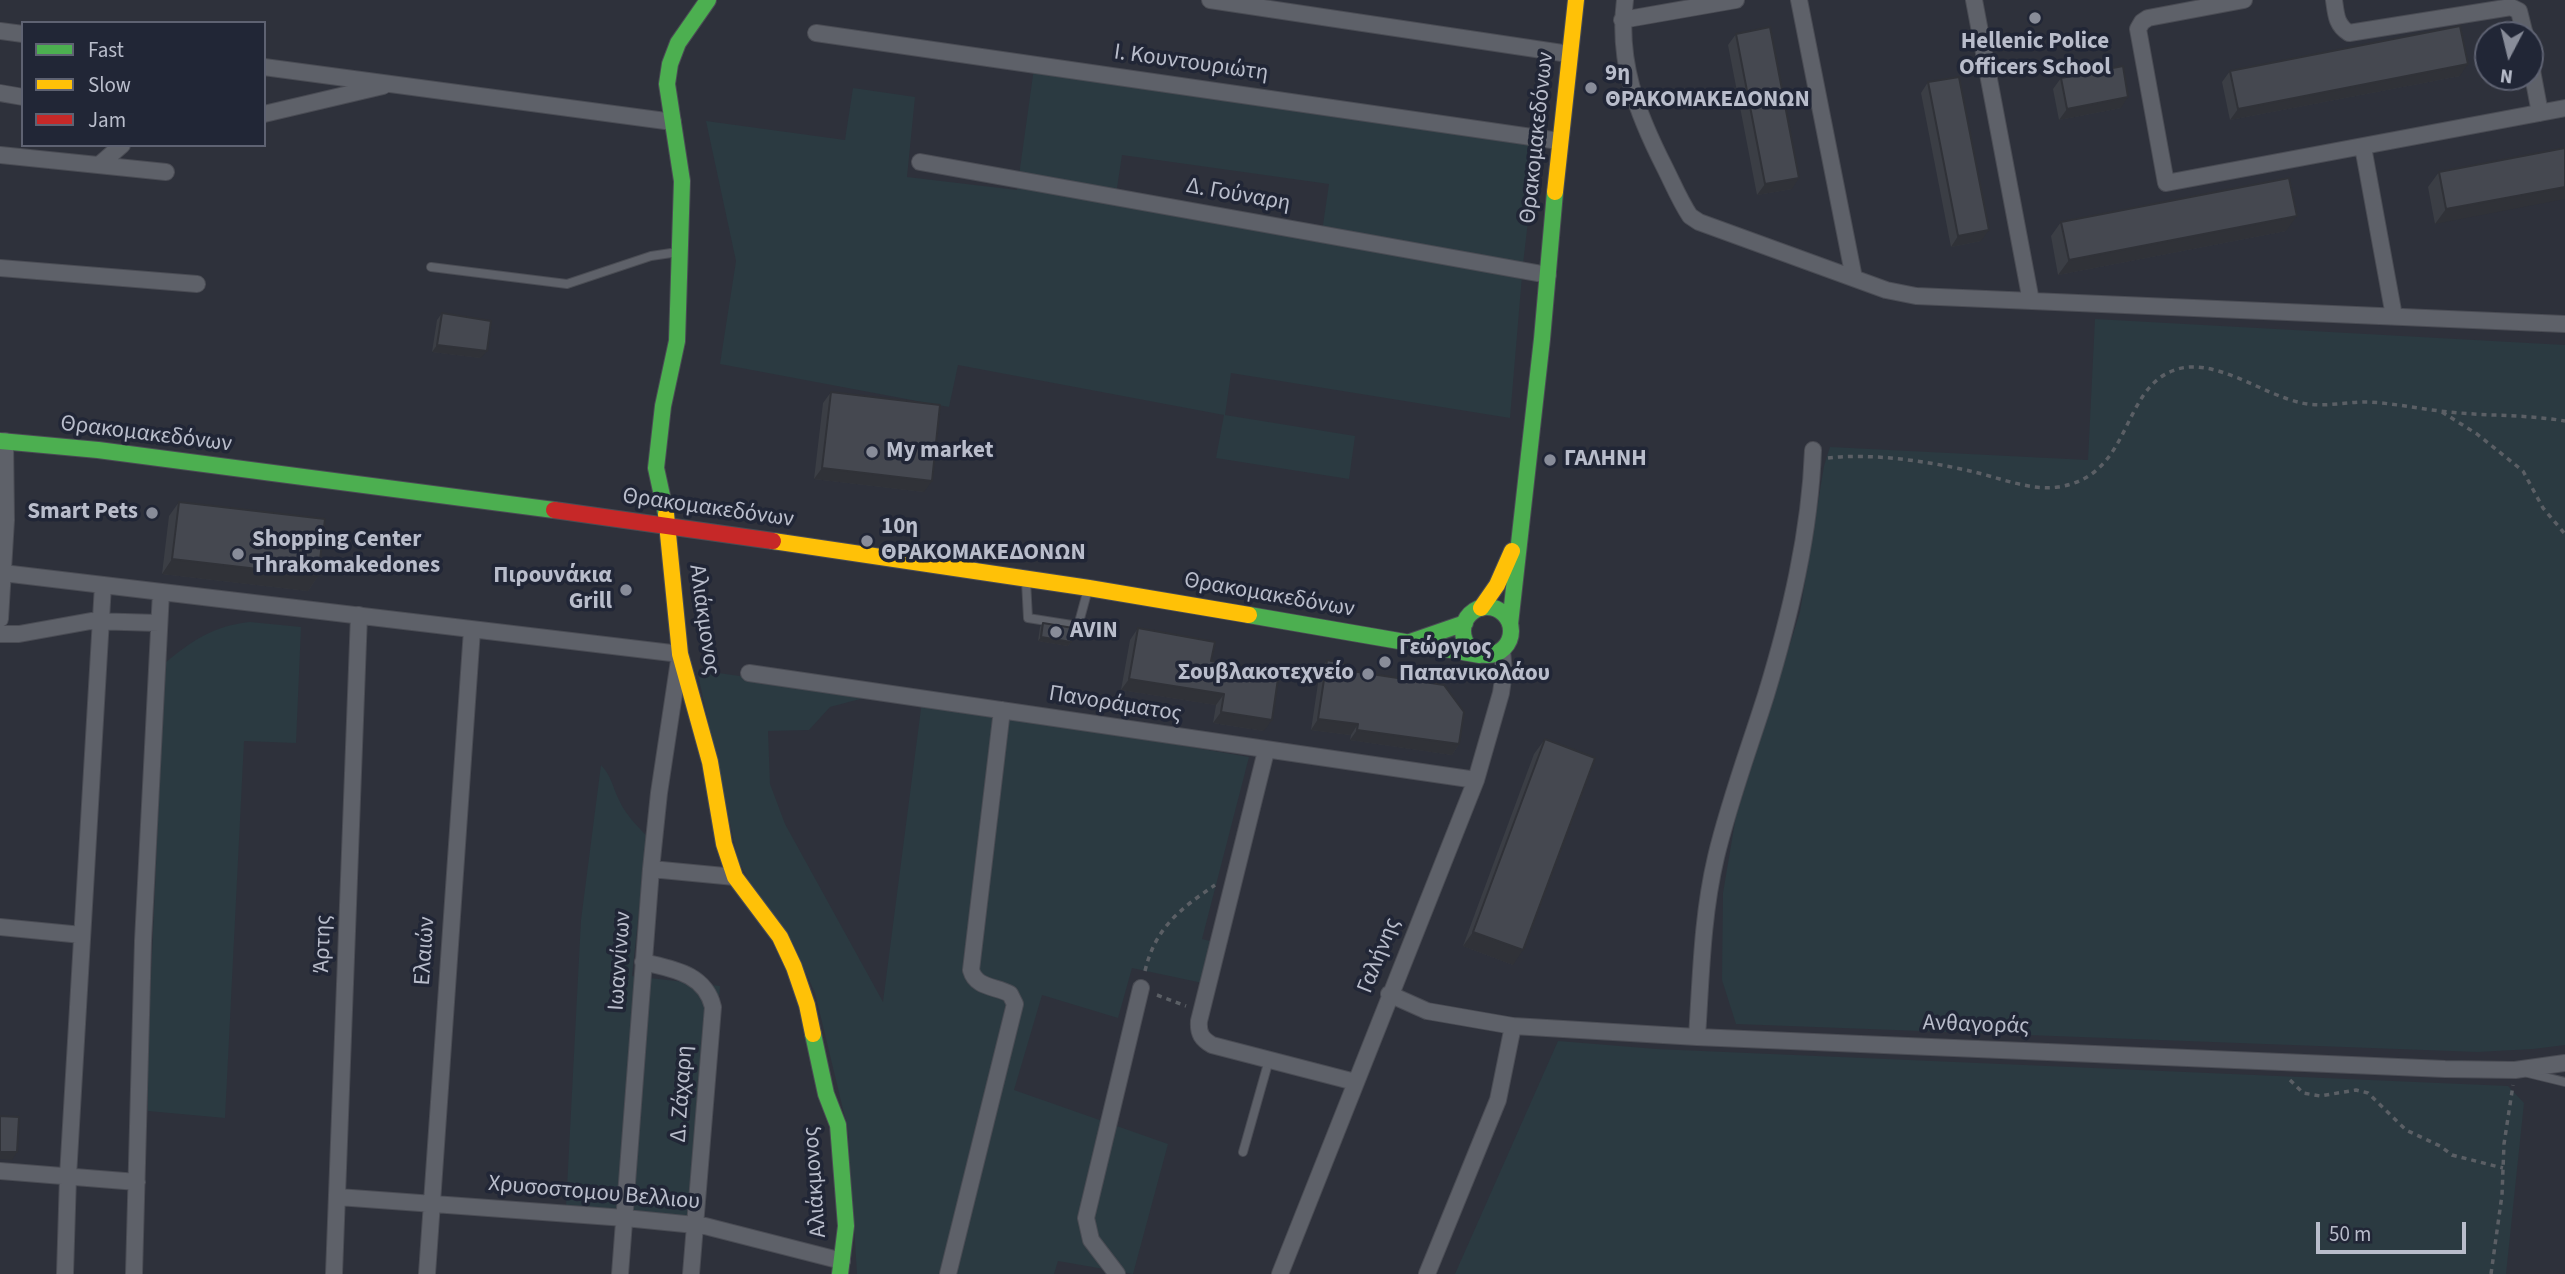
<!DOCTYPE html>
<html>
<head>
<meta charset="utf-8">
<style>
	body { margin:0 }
	#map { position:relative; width:2565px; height:1274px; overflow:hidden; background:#2e313b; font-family:"Source Sans 3",sans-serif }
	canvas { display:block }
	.legend { position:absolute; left:21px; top:21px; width:245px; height:126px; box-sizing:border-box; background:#212636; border:2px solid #5e6272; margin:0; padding:9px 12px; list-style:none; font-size:21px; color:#b9bdcb }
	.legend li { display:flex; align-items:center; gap:14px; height:35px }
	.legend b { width:35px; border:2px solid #5e6272 }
	.north { position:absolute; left:2474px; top:21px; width:70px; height:70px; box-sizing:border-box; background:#212636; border:2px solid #5e6272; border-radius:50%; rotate:187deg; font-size:19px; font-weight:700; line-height:28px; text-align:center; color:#b9bdcb }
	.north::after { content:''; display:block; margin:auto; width:24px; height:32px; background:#888c99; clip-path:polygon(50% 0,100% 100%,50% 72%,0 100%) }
	.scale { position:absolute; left:2316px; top:1222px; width:150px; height:32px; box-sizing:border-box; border:4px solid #b9bdcb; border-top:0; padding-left:9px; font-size:21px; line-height:24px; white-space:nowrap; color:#b9bdcb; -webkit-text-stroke:5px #212636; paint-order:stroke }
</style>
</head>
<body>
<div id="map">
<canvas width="2565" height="1274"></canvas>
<ul class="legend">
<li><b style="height:9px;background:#4caf50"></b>Fast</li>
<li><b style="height:9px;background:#ffc107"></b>Slow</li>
<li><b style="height:9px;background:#c62828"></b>Jam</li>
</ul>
<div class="north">N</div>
<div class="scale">50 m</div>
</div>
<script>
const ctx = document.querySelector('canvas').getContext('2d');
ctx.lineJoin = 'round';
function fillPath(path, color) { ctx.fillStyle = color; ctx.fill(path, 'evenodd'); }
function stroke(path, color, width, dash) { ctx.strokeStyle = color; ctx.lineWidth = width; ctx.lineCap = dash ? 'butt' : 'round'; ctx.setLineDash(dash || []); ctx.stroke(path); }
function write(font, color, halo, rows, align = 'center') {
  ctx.font = font + ' "Source Sans 3",sans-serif'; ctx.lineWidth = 7; ctx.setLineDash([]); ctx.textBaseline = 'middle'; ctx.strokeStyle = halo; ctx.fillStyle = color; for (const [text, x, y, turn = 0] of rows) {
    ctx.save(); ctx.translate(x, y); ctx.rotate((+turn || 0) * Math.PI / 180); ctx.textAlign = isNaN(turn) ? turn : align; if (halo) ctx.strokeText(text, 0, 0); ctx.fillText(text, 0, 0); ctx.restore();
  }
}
fillPath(new Path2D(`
	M1034,68L1537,144L1523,264L1510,418L1231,373L1225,415L1355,436L1349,479L1216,458L1224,415L958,365L949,407L720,364L736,261L706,121L845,140L853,88L915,97L907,177L1017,190ZM1122,155L1329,184L1322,232L1115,201Z
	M2095,319L2565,345V1045L2533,1049L2477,1052L1736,1024L1722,980L1723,893L1736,816L1800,612L1824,466L1830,447L2088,460Z
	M250,622L301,627L296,743L244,741L225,1118L148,1111V1044L165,663C193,640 213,626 250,622Z
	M697,670L875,695L830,707L809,730L768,731L770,784L785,824L883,1002L922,701L1249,757L1202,939L1222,944L1212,985L1132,968L1118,1018L1042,995L1014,1090L1168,1144L1133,1274L1058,1261L1054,1274H857L848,1130L815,993L793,944L751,884L738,860Z
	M601,765C611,775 613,788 619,800C626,815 636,825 647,836L632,976L720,986L699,1219L566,1207L581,920Z
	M1558,1041L1656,1049L2508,1086L2524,1103L2506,1274H1455Z`), '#2b3a41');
const lane = new Path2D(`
	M431,267L567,284L651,256L678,252
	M1026,581L1028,618L1078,626L1088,589
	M2528,1073L2565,1082
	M1243,1152L1269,1060`);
const street = new Path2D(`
	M1210,0L1569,54
	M1625,0C1617,62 1637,113 1665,168C1673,184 1680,201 1690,216L1699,222L1886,290L1916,296L2565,324
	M1799,0L1854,278
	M1974,0L2031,301
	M2244,0L2148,18L2142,22L2138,29L2166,183L2565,108
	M2334,0C2336,14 2336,25 2349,33L2511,7L2519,11L2525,35
	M1622,20L1736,0
	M0,31L23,34
	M816,33L1559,141
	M2530,60L2540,113
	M264,67L673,122
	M0,93L23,97
	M264,114L383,86
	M2363,147L2394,316
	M0,155L166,172
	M920,162L1548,275
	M99,165L122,145
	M0,268L197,284
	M3,573L680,654L659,793L651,869L620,1274
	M0,619L6,520L5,441
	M0,634H19L91,621L158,623
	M749,673L1476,780
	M1266,751L1199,1021C1198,1034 1202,1039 1212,1045L1355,1082
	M651,869L735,877
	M0,927L82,935
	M643,962C672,969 705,973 713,1007L691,1274
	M1389,994L1427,1011L1513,1026L1697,1037L2445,1069L2515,1070L2565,1063
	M1697,1037C1701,977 1702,916 1716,857C1729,802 1749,749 1766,695C1790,616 1810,533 1813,450
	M0,1171L137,1182
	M338,1197L625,1218L705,1226L842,1261
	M65,1274L68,1176L103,585
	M134,1274L143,941L161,592
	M334,1274L359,615
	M427,1274L472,630
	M948,1274L1015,1004L1010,994C995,986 976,988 971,970L1002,710
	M1117,1274L1091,1240L1086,1218L1141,988
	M1280,1274L1476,780L1501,693L1504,672L1502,651
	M1427,1274L1498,1100L1513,1026`);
const fast = new Path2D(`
	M0,441L98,450L554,510
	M666,514L656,468L663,406L677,341L682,181L667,84L670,64L678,43L708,0
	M1463 631a24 24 0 1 1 48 0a24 24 0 1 1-48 0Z
	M1249,615L1480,655
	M1510,624L1542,339L1555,192
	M1410,642L1465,623
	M813,1034L826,1094L838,1125L846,1226L840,1274`);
const slow = new Path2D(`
	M1555,192L1576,0
	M666,514L680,654L710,762L724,844L735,877L780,937L794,967L807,1005L813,1034
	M773,541L1089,588L1249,615
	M1481,608L1497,585L1512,551`);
const jam = new Path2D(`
	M554,510L773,541`);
stroke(lane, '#4a4c54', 10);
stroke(street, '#4a4c54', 18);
stroke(fast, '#4a4c54', 18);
stroke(slow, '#4a4c54', 18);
stroke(jam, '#4a4c54', 18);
stroke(new Path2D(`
	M2442,412L2477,434L2523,471L2543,508L2565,534
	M1828,458C1871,453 1927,461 1970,471C1998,477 2029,491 2058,487C2132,476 2120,392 2172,371C2212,354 2262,395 2302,403C2325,408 2348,401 2370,402C2400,404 2430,411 2460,413C2495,416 2530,415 2565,421
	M1145,971C1155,928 1180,909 1215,885
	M1157,995L1186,1006
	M2290,1080L2303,1093L2320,1096L2356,1090L2368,1093L2406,1130L2440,1146L2452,1155L2503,1168
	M2491,1274L2502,1195L2504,1144L2513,1085`), '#5b5f65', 3.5, [5, 5]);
stroke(lane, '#5e6169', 8);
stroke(street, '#5e6169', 16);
stroke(fast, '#4caf50', 16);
stroke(slow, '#ffc107', 16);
stroke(jam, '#c62828', 16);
fillPath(new Path2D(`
	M1736,34L1792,189L1757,195L1728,45Z
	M2230,71L2460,76L2230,120L2222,82Z
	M2061,78L2121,108L2059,120L2053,89Z
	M1928,82L1981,241L1951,247L1921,93Z
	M2565,148L2435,224L2428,187L2439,172Z
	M2061,222L2286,231L2058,275L2051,236Z
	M442,313L481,358L432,352L437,320Z
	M831,392L924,492L814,479L823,403Z
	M179,502L318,576L308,591L162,574L169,516Z
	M1043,623L1071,642L1068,646L1038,641L1040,627Z
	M1138,628L1211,661L1264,731L1213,723L1216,705L1121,690L1130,640Z
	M1327,660L1345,670L1459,744L1452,755L1350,740L1351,735L1311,730L1320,670Z
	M1545,739L1513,965L1463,946L1534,754Z`), '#3b3e45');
fillPath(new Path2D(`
	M2468,64L2460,76L2230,120L2238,109Z
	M2128,97L2121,108L2059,120L2067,109Z
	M1799,178L1792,189L1757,195L1765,184Z
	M2565,187V199L2435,224L2446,209Z
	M2297,216L2286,231L2058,275L2069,260Z
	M1989,230L1981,241L1951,247L1958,236Z
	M437,345L487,351L481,358L432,352Z
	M822,468L932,481L924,492L814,479Z
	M172,559L318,576L308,591L162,574Z
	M1041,637L1071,642L1068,646L1038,641Z
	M1129,679L1224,694L1216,705L1121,690Z
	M1221,712L1272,720L1264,731L1213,723Z
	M1318,719L1358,724L1351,735L1311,730Z
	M1357,730L1459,744L1452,755L1350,740Z
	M1473,932L1523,950L1513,965L1463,946Z
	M0,1152H17L12,1160L0,1159Z`), '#303238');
const building = new Path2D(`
	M2460,26L2468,64L2238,109L2230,71Z
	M1770,27L1799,178L1765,184L1736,34Z
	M2123,66L2128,97L2067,109L2061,78Z
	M1959,77L1989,230L1958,236L1928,82Z
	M2565,148V187L2446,209L2439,172Z
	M2289,178L2297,216L2069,260L2061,222Z
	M442,313L491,321L487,351L437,345Z
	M831,392L940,405L932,481L822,468Z
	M179,502L325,519L318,576L172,559Z
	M1043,623L1073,628L1071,642L1041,637Z
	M1138,628L1215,642L1211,661L1279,672L1272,720L1221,712L1224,694L1129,679Z
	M1327,660L1347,664L1345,670L1444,685L1464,712L1459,744L1357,730L1358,724L1318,719Z
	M1545,739L1595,758L1523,950L1473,932Z
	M0,1116L19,1117L17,1152H0Z`);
fillPath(building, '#454850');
stroke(building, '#303238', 2);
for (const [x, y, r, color] of [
	[2035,18,7,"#888c99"],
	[1591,88,7,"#888c99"],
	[872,452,7,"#888c99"],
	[1550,460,7,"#888c99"],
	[152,513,7,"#888c99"],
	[867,541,7,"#888c99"],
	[238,554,7,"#888c99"],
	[626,590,7,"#888c99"],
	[1056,632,7,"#888c99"],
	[1385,662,7,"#888c99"],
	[1368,674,7,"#888c99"]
]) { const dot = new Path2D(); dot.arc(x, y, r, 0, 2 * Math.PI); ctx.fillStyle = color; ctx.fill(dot); stroke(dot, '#212636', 2.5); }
write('bold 23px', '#b9bdcb', '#212636', [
	["Hellenic Police",2035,43,"center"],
	["Officers School",2035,69,"center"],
	["9η",1605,75],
	["ΘΡΑΚΟΜΑΚΕΔΟΝΩΝ",1605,101],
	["My market",886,452],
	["ΓΑΛΗΝΗ",1564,460],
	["Smart Pets",138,513,"right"],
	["10η",881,528],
	["ΘΡΑΚΟΜΑΚΕΔΟΝΩΝ",881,554],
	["Shopping Center",252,541],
	["Thrakomakedones",252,567],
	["Πιρουνάκια",612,577,"right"],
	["Grill",612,603,"right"],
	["AVIN",1070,632],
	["Γεώργιος",1399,649],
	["Παπανικολάου",1399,675],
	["Σουβλακοτεχνείο",1354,674,"right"]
], 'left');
write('23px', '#b9bdcb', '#212636', [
	["Ι. Κουντουριώτη",1191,64,8],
	["Θρακομακεδόνων",1538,138,-84],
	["Δ. Γούναρη",1238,196,10],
	["Θρακομακεδόνων",146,435,7],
	["Θρακομακεδόνων",708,509,8],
	["Θρακομακεδόνων",1269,596,10],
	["Αλιάκμονος",703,620,82],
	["Πανοράματος",1115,705,9],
	["Άρτης",324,944,-88],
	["Ελαιών",426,951,-86],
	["Γαλήνης",1380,956,-68],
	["Ιωαννίνων",621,961,-86],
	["Ανθαγοράς",1976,1026,2],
	["Δ. Ζάχαρη",683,1094,-86],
	["Αλιάκμονος",816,1182,-94],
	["Χρυσοστομου Βελλιου",594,1194,5]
]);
</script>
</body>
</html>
